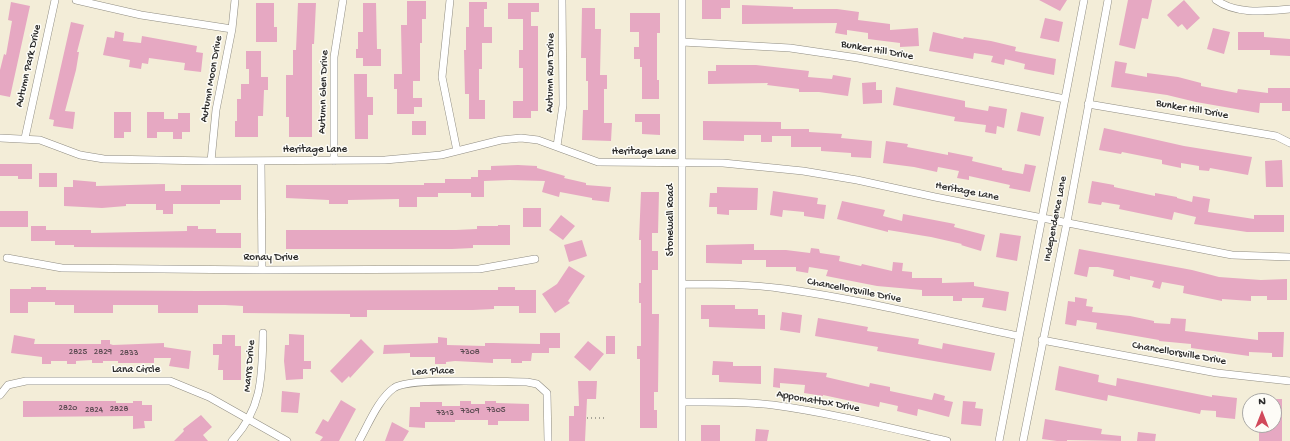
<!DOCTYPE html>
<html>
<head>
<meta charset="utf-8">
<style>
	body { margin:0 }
	#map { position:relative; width:1290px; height:441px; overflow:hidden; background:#f3edd8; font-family:"Gochi Hand",sans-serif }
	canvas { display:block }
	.north { position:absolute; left:1242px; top:393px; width:40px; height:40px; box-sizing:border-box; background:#fdfcf7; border:1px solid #a9a8a5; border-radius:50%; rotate:0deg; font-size:11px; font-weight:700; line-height:16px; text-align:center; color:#2b2b2b }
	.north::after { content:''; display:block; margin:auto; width:14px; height:18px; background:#d1495b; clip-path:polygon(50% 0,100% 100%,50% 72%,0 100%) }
</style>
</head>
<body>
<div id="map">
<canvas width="1290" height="441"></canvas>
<div class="north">N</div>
</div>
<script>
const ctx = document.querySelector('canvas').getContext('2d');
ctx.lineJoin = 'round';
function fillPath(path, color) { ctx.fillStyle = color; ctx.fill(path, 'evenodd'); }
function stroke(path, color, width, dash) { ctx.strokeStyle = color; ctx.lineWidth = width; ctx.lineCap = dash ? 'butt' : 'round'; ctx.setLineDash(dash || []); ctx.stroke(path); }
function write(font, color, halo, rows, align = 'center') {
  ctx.font = font + ' "Gochi Hand",sans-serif'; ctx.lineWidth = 3; ctx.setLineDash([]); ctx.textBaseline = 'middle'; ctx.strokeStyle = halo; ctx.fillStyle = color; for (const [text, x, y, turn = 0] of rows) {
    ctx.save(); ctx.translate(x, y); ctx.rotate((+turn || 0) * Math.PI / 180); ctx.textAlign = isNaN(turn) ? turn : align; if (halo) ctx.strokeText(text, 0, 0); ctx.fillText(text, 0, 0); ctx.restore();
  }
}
fillPath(new Path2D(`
	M702,0H730V8H721V19H702Z
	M1039,0H1067L1060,11Z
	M1128,0H1152L1148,19L1142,18L1135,49L1119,45Z
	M1184,0L1200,18L1187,30L1182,24L1178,27L1167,15Z
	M407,1H426V19H422V43H420V81H413V98H422V107H414V114H397V89H394V74H402L401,25H407Z
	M11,2L30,6L10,97L0,95V70L4,54L6,55L12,21L8,20Z
	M469,2H487V9H484V27H492V43H482V69H479V100H485V119H469V94H465L464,50H466V27H469Z
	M256,3H274V27H277V42H256Z
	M298,3H316L314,44H312V137H289V117H286V75H293V50H296Z
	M363,3H376L377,49H381V66H363V58H356V49H358V32H363Z
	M508,3H539V12H531V26H538V111H531V118H513V101H523V68H519V50H523V19H508Z
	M742,5L793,7V9H837L859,12L858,20L890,24V30L918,28L919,46L900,47V43L868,39V33L847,30V35L835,33L837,23L742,24Z
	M582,8H595V29H601L600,75H607V89H604V123H612L611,141L582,140L583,110H588V81H586V58H581Z
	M630,13H660V33H657V80H659V99H642V67H640V59H634V47H639V32H630Z
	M1045,18L1063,22L1059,42L1040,38Z
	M71,22L84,25L77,52H79L76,70L65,111L75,112L73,129L53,126L54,120L49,119Z
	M1213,28L1230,32L1224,54L1207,49Z
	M115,31L124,33L123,41L141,43L142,36L197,46L196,52L203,53L201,72L184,70L185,63L149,58L148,64L142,63L141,69L129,67L130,60L103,55L107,37L114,38Z
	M933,32L963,39L964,37L991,41L1016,47L1015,51L1056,59L1054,75L1024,69L1025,64L1005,59L1004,65L991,62L993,56L974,53L973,59L929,51Z
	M1238,32H1264V37L1290,39V56L1270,55V50H1238Z
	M246,51H261V77H268V90H264L263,116H258V137H235V121H237V99H241V84H249V69H246Z
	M1115,61L1127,63L1125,73L1147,77V73L1178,77L1201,83V86L1237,93L1238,89L1268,93V88H1290V111H1282V103H1260L1259,113L1196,102L1167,95L1111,87Z
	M716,65H756L809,71L808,77L832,79L833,75L851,78L848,96L819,92H799V89L767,85L768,83L708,84V71H716Z
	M354,74H367V97H373V115H368V139H355Z
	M876,82V90H882V103L863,104L862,83Z
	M896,87L965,101V107L988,111L989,106L1007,109L1004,128L997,126L996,134L985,132L986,125L954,121L955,117L893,105Z
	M114,112H131V132H124V138H114Z
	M147,112H164V119H178V113H190V132H182V139H173V132H157V138H147Z
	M1021,112L1044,117L1040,136L1017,131Z
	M635,114H660V135L642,134V122H635Z
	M412,121H426V135H412Z
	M703,121L781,122V129H809V132L842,134L841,138L872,141L871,158L851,157V153L821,151V147H791V136H772V142H761V135H744V141L703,140Z
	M1104,128L1184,146L1252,157L1248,175L1210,168L1209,171L1199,170V166L1181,163V168L1162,164V160L1122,152L1121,154L1099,150Z
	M886,141L908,144L907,147L948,155V152L973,157L972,161L1002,168V170L1023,174L1025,164L1036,166L1030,192L1009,188L1010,185L969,176V180L957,178L959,171L938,167L937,172L914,167L883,163Z
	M1282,160L1283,187H1266L1265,161Z
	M0,164H32V179H18V176H0Z
	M518,165L537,166V168L565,176L564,178L586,183V185L611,187L609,202L592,200V198L560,192L559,197L542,192L545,181L510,180L484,181V197H471V193H438V197H417V207H399V199L348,200V204H329V200L286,198V185H424V183H445V179H471V177H478V170H491V166Z
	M39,173H57V187H39Z
	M73,180L96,182V186L165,184V191H181V185H241V200H220V204H173V214H163V210H156V204H126V206L102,208L64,206V187H73Z
	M1092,181L1114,185V187L1155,196V193L1177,197V198L1192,202L1193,196L1210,199L1208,212L1254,219V215H1284V232H1247L1194,224L1196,217L1174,212L1172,220L1119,209L1120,205L1102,202L1101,205L1088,203Z
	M717,187L758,188L757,210H729V215L717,214V207H709L710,193H717Z
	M773,191L818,198L817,204L826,205L824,219L804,216V212L783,210L782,217L770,215Z
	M641,192H659L658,233H652V251H658V270H652V314H659L658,392H654V410H657V428H640V359H637V346H641V303H639V283H641V240H639Z
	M842,201L885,210L883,216L902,221L903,214L955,224L954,227L985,235L981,251L961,245L962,244L931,237L888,230V232L837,219Z
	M523,208H541V227H523Z
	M0,211H28V227H0Z
	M561,215L575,226L563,240L549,230Z
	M498,225H510V245H473V248L452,249H286V230H456L477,229V226H498Z
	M31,226H46V230H91V233L187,231V226H198V229H216V233H241V248L74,247V245H55V241H31Z
	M1000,233L1021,236L1017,261L996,257Z
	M582,240L587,256L569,262L564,245Z
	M754,244V250H786L810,253L811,248L819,249L820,253L840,256L839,261L861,266L862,264L892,271L893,262L903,263L902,271L912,272V278H942V283L974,282V286L1009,292L1006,311L982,307L984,298H962V301H953V296H922V290L877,286L826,276L828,270L809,267L808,273L796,271V267H766V260H742V264L706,263V245Z
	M1079,249L1192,270L1219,277L1261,280L1287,279V300H1267V296H1251V301L1222,299V301L1183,293L1184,286L1162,282L1160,289L1152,287L1154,281L1130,276V280L1113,276L1114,270L1098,267H1089L1087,277L1074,274Z
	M569,266L585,276L568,301L570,303L555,313L542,294L557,284Z
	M31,287H46V290L198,291L477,290H498V287H515V290H536V313H519V306H494V309L473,310H367V317H350V314L243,313V306L225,305H198V313H158V305H113V313H74V305H55V302H28V313H10V289H31Z
	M1075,297L1087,299L1086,306L1093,307L1092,312L1130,316L1154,321V323L1170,324L1171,318L1186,319L1185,331L1258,340V332H1284L1283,357H1272V353L1249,352V356L1191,348V344L1159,341V340L1096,329L1097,323L1077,320L1076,326L1065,324L1068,301L1075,302Z
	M701,305H735V309H758V315H765V329L709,327V319H701Z
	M782,312L802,315L800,333L780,330Z
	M818,318L868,327L867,331L919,339L918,344L942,349L943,343L995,353L991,371L877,351L878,347L815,336Z
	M540,333H560V348H549V353H532L531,361H522V363H511V359H493V363L455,361L446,362V364H435V357H410V353L383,354L384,345L438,343V337L447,338V345L485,346V343H493L540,344Z
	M289,334L304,335V361H311V369H303V379L286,380L284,361L285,345H289Z
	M14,335L35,339L34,344H101V340H110V344L113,345L164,343V347L191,351L189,369L169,366L171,358H154V363H118V361H103V363H92V360L76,361V364H67V361H51V364H42V357L11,353Z
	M222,335H235V346H241V380H223V370H218L219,355H213V344H222Z
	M606,336H615V354H606Z
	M361,339L374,352L350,378L349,376L342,383L330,371Z
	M588,341L604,354L590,371L574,357Z
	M713,361L733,362V366H761V384L719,382V375H712Z
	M1059,366L1099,375L1098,382L1116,386L1117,378L1212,397V395L1237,398L1235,419L1216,417V411L1201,410L1200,414L1108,395L1107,401L1055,390Z
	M774,368L827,373L826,377L869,387L870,383L890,387V391L932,400L934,393L945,396L944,400L953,402L949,417L918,409L917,416L897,411L898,406L880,402L879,407L823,395V396L804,393L805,385L780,383V388L773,387Z
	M578,381H597L596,399H587L585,441H569V416H574V406H579Z
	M282,391L300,393L298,413L281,412Z
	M1274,399H1282V441H1259V425H1274Z
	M341,400L356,409L339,441H320L323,437L315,433L323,419L328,422Z
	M23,401H116V403H133V401H142V405H152V421H144L145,428L133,429V416L23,417Z
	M460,401H471V404H485V401H496V403L529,404V421H498V425H488V420H455V422H425V428L409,427L410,407H420V402H442V406H460Z
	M963,401L976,402L975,408L983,409L981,426L961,424Z
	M201,415L212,427L203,435L208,441H174L184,431L183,429Z
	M1045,419L1102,429L1101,434L1121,436V441L1067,440V441H1057L1042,439Z
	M392,422L409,431L403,441H385Z
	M701,425H720V441H701Z
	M756,429L769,430L767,441H755Z
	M1138,432L1156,434L1155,441H1137Z`), '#e6a8c2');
const minor = new Path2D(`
	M76,0L141,15L232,29
	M450,0L442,77L457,151
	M1216,0C1237,15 1266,11 1290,9
	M682,42L790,48L858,58L1065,99
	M1088,104L1276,136L1290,143
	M0,138L40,140L80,155L104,159L211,161L385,160L441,155L501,140L521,138L538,140L598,162L723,163L803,171L857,180L935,197L1232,255L1290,257
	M25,138L55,0
	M557,146L563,105L562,0
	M211,161L216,110L232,29L235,0
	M261,161L262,270
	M334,161V57L343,0
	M7,258L62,268L262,270L479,269L535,259
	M682,284C716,284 751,284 785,289C864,300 942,320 1019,336
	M1042,340L1217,373L1290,381
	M0,395L8,385L26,381H170L209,397L287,441
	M682,402C712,402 743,401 773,405C832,413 890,428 947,441
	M232,441C263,408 262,375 263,333
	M359,441C368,425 379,398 394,388C409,377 503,382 527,382L537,384L547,393L548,441
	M682,441V0
	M999,441L1084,0
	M1023,441L1067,222L1108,0`);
stroke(minor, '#8f8c82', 8);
stroke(new Path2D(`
	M587,418H605V420`), '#8f8c82', 1.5, [1, 3]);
stroke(minor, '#fff', 7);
write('9px', '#5a4a51', null, [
	["2825",78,353],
	["2829",103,353],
	["7308",470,353],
	["2833",129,354],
	["2820",68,409],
	["2828",119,410],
	["2824",94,411],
	["7305",496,411],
	["7309",470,412],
	["7313",445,414]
]);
write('11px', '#2b2b2b', '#fdfcf7', [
	["Bunker Hill Drive",877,51,10],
	["Autumn Park Drive",29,66,-77],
	["Autumn Run Drive",551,73,-89],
	["Autumn Moon Drive",212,79,-80],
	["Autumn Glen Drive",324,92,-88],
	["Bunker Hill Drive",1192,110,10],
	["Heritage Lane",315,150],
	["Heritage Lane",644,152],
	["Heritage Lane",967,192,11],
	["Independence Lane",1056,219,-79],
	["Stonewall Road",671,220,-90],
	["Ronay Drive",271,258],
	["Chancellorsville Drive",854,291,11],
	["Chancellorsville Drive",1179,354,10],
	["Marrs Drive",250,366,-85],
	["Lana Circle",136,370],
	["Lea Place",433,372,-2],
	["Appomattox Drive",818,402,10]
]);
</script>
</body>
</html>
